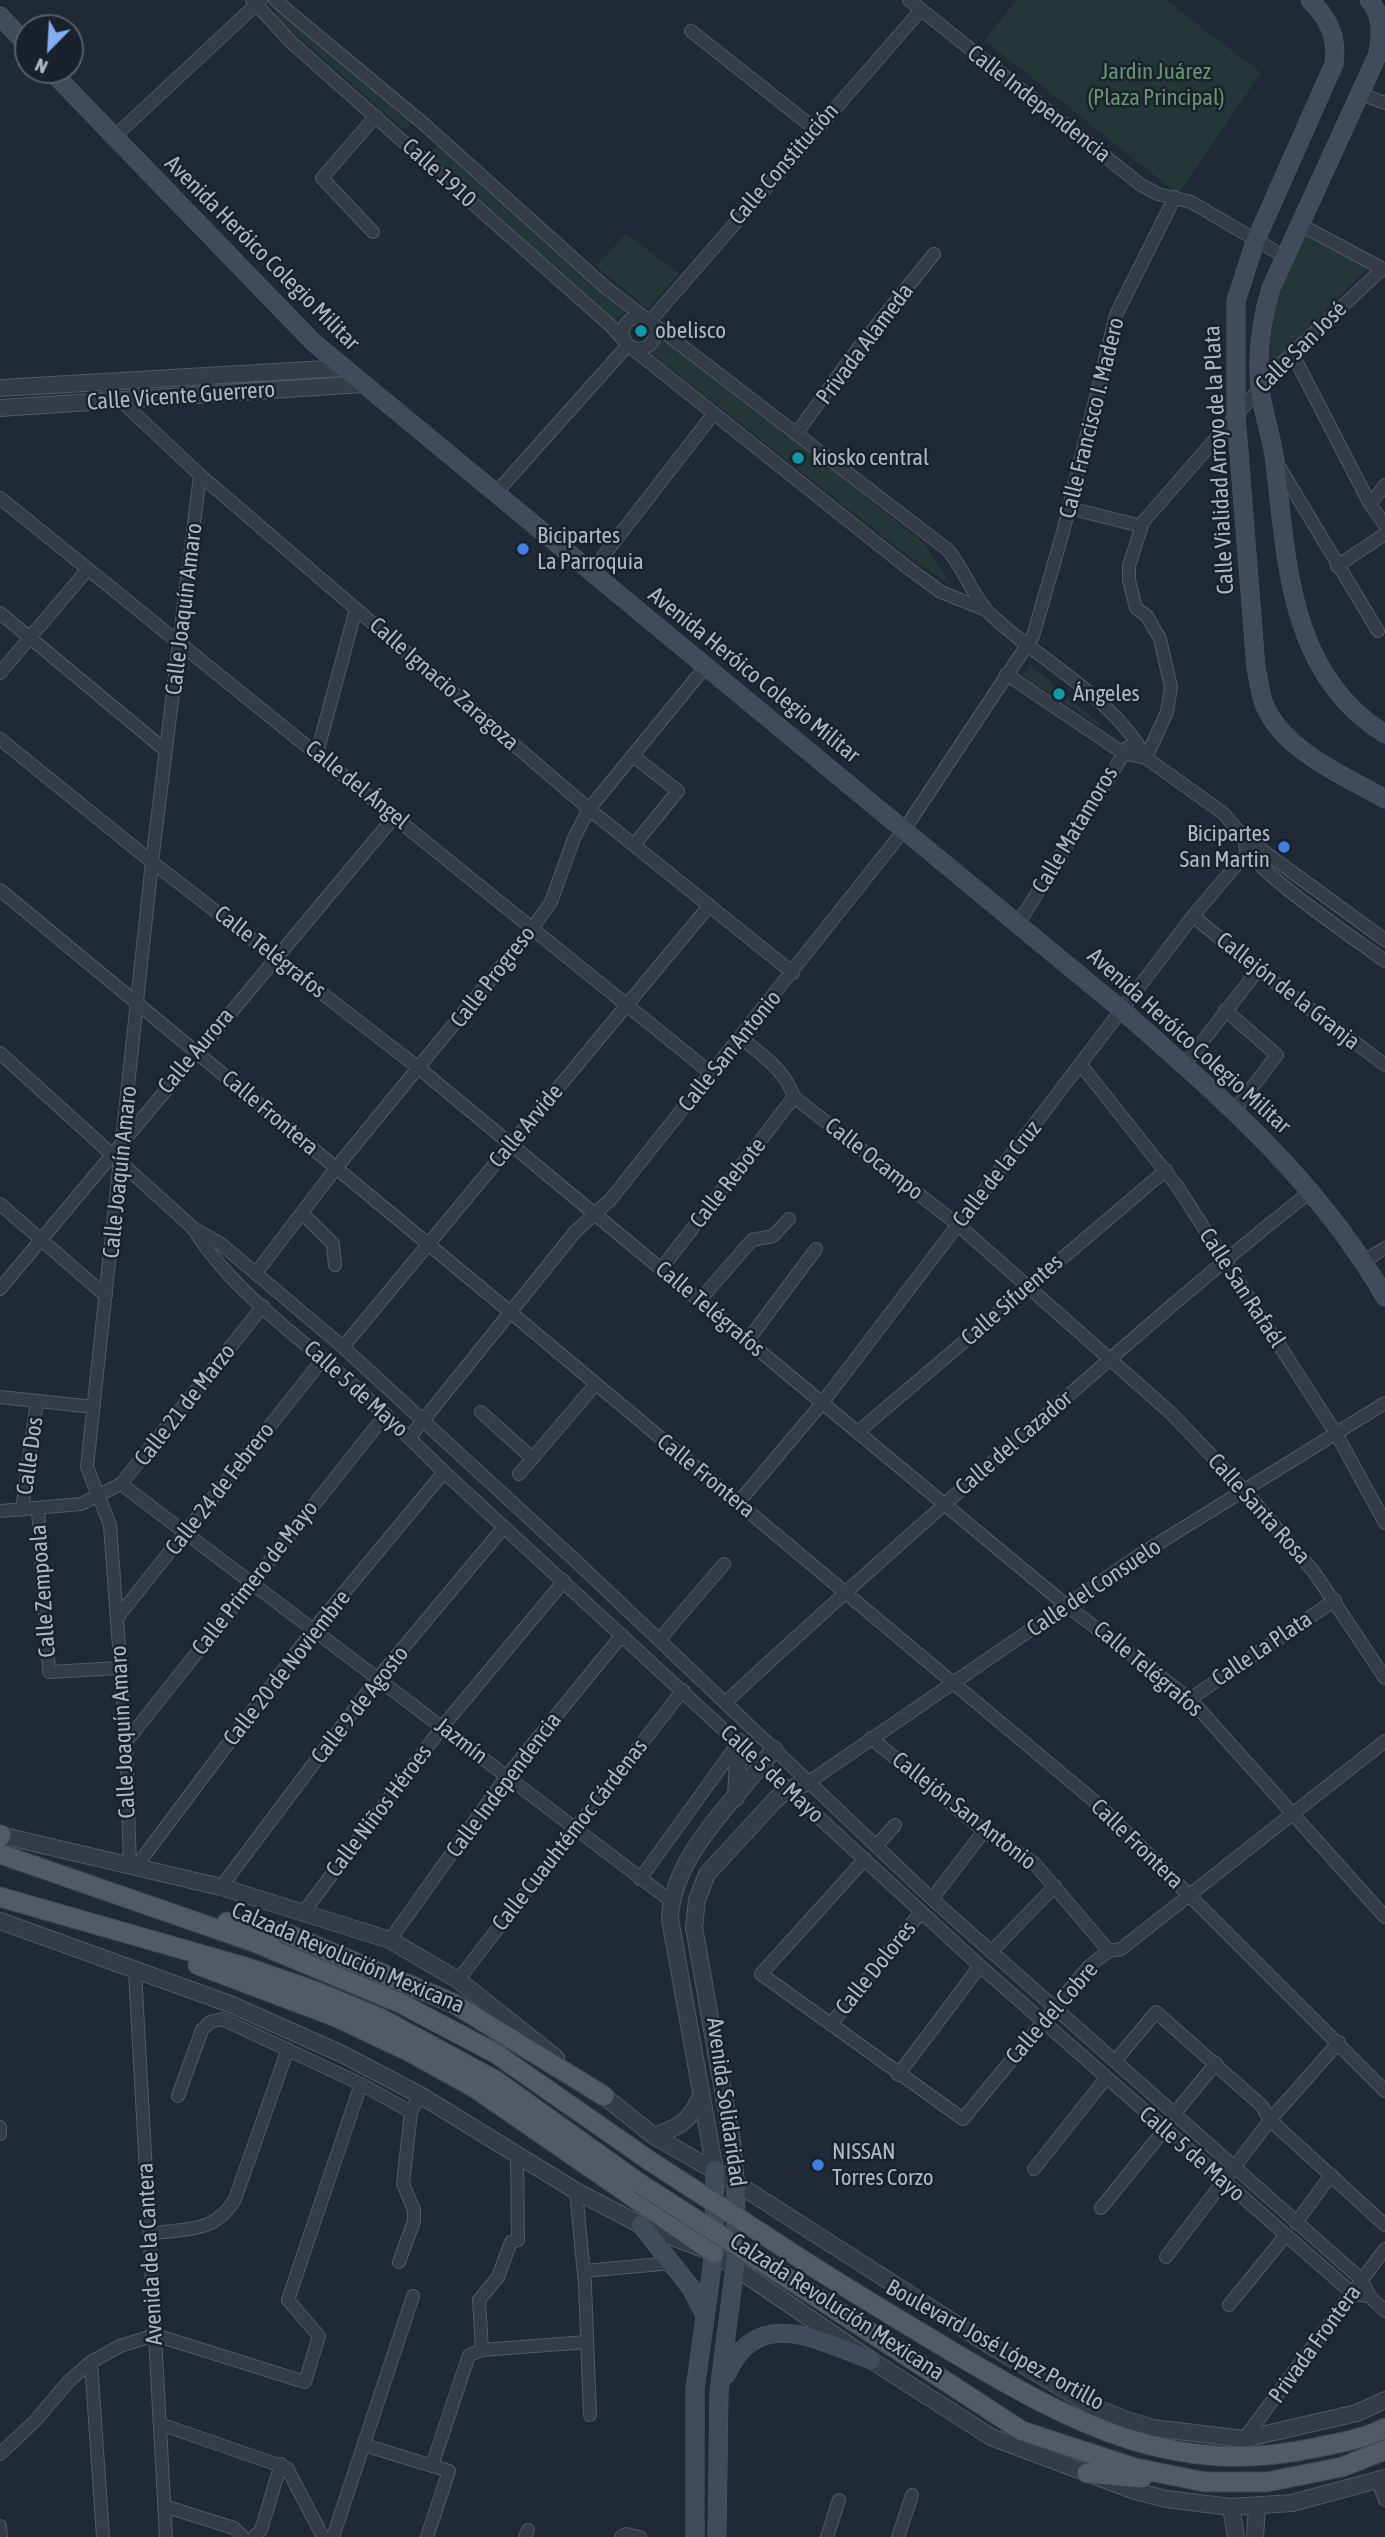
<!DOCTYPE html>
<html>
<head>
<meta charset="utf-8">
<style>
	body { margin:0 }
	#map { position:relative; width:1385px; height:2537px; overflow:hidden; background:#202a36; font-family:"Asap Condensed",sans-serif }
	canvas { display:block }
	.north { position:absolute; left:14px; top:14px; width:70px; height:70px; box-sizing:border-box; background:#19212b; border:2px solid #555d68; border-radius:50%; rotate:204deg; font-size:19px; font-weight:700; line-height:28px; text-align:center; color:#aeb6c3 }
	.north::after { content:''; display:block; margin:auto; width:24px; height:32px; background:#83aef4; clip-path:polygon(50% 0,100% 100%,50% 72%,0 100%) }
</style>
</head>
<body>
<div id="map">
<canvas width="1385" height="2537"></canvas>
<div class="north">N</div>
</div>
<script>
const ctx = document.querySelector('canvas').getContext('2d');
ctx.lineJoin = 'round';
function fillPath(path, color) { ctx.fillStyle = color; ctx.fill(path, 'evenodd'); }
function stroke(path, color, width, dash) { ctx.strokeStyle = color; ctx.lineWidth = width; ctx.lineCap = dash ? 'butt' : 'round'; ctx.setLineDash(dash || []); ctx.stroke(path); }
function write(font, color, halo, rows, align = 'center') {
  ctx.font = font + ' "Asap Condensed",sans-serif'; ctx.lineWidth = 5; ctx.setLineDash([]); ctx.textBaseline = 'middle'; ctx.strokeStyle = halo; ctx.fillStyle = color; for (const [text, x, y, turn = 0] of rows) {
    ctx.save(); ctx.translate(x, y); ctx.rotate((+turn || 0) * Math.PI / 180); ctx.textAlign = isNaN(turn) ? turn : align; if (halo) ctx.strokeText(text, 0, 0); ctx.fillText(text, 0, 0); ctx.restore();
  }
}
fillPath(new Path2D(`
	M1017,0H1166L1261,73L1178,194L984,40Z
	M278,9L411,124L404,130L273,14Z
	M441,145L624,311L615,321L425,152Z
	M1302,230L1371,264L1270,369L1271,307Z
	M626,234L679,273L648,309L596,266Z
	M664,335L925,544L951,585L912,559L651,353Z
	M1030,664L1109,732L1022,675Z`), '#233738');
const minor = new Path2D(`
	M252,0L291,42L611,326L628,345L908,568L941,592L986,610
	M275,0L425,125L605,287L948,550C963,568 975,599 989,613C1039,661 1113,696 1146,758
	M909,0L1141,185L1158,194L1191,202L1285,257
	M691,31L815,129
	M1361,94L1385,103
	M113,138L261,0
	M1301,225L1385,270
	M373,232L322,178L376,116
	M623 333a16 16 0 1 1 32 0a16 16 0 1 1-32 0Z
	M650,321L921,10
	M1292,353L1370,504L1385,525
	M103,384L200,475L589,809L793,973
	M796,434L856,351L934,254
	M1277,463L1378,631
	M495,494L628,345
	M0,498L712,1074
	M1370,504L1385,485
	M1069,508L1141,526
	M1337,566L1385,534
	M591,572L714,413
	M0,613L165,750
	M0,673L88,569
	M1006,674L1123,753L1146,758L1223,813L1244,837L1385,940
	M0,739L152,862L420,1069L1067,1606L1190,1699L1385,1917
	M317,753L356,609
	M633,756L678,791L634,845
	M1146,758L1167,712L1171,687L1160,639L1147,616L1136,608L1129,580V566L1143,522L1280,365L1382,269
	M1245,845C1248,867 1361,943 1385,961
	M0,890L509,1311L1099,1805L1385,2091
	M1193,916L1258,970L1385,1065
	M1018,924L1128,747
	M1225,1010L1277,1055L1234,1111
	M741,1038C762,1055 785,1070 794,1097L957,1224L1172,1414L1246,1492L1314,1572L1385,1678
	M0,1053L193,1228L221,1244L343,1347L579,1564L932,1899L1362,2280L1370,2297L1385,2311
	M1081,1065L1177,1186L1337,1435L1385,1523
	M1184,1065L1258,970
	M0,1204L106,1296
	M302,1213L333,1244L335,1265
	M195,1231C228,1284 284,1326 331,1366C371,1399 407,1436 444,1472L980,1966L1352,2293L1370,2297
	M1364,1261L1385,1248
	M661,1269L794,1097
	M256,1273L336,1168L531,930L551,902L574,838L589,809L706,666
	M0,1289L395,816
	M699,1301L752,1240L773,1236L789,1219
	M748,1340L816,1249
	M343,1347L709,906
	M0,1397L94,1407
	M481,1412L532,1458
	M859,1431L1166,1170
	M409,1438L575,1232L611,1199L904,830L1033,636L1063,532L1116,315L1175,197
	M519,1474L595,1385
	M121,1484L671,1901
	M738,1503L823,1402L1193,916L1254,844
	M22,1510L37,1401
	M38,1510L49,1672L120,1668
	M0,1511L81,1504L121,1484L263,1306
	M117,1618L323,1359
	M659,1640L724,1564
	M1190,1699L1335,1600
	M725,1703C819,1615 915,1530 1012,1445C1110,1359 1208,1272 1310,1192
	M871,1738L984,1831L1034,1863L1109,1951
	M126,1742L386,1414
	M809,1782L1138,1556L1385,1403
	M877,1845L895,1825
	M865,1859L761,1974L963,2119L1089,1966L1109,1951L1121,1949L1385,1741
	M130,1867L126,1742L110,1525L87,1467L152,862L200,475
	M135,1868L313,1630L444,1472
	M640,1879L739,1742
	M221,1887L378,1678L504,1527
	M932,1899L984,1831
	M303,1913L443,1726L564,1581
	M390,1940L506,1777L622,1635
	M991,1952L1055,1886
	M135,1971L166,2537
	M458,1980L683,1690
	M831,2024L921,1912
	M1116,2060L1156,2012L1262,2106L1270,2120L1385,2225
	M898,2075L980,1966
	M178,2096L202,2030L210,2022L222,2019L361,2084L411,2112L420,2095
	M1175,2113L1216,2063
	M0,2127V2134
	M1034,2169L1106,2078
	M576,2191L585,2285L590,2415
	M1101,2208L1164,2130
	M1296,2223L1331,2175
	M149,2234C186,2228 215,2234 235,2199L288,2049
	M1166,2257L1270,2120L1339,2042
	M399,2262L414,2221V2210L403,2184L411,2112
	M584,2271L672,2263
	M1229,2305L1286,2235
	M482,2350L479,2300L498,2277L511,2242L518,2240L517,2156
	M91,2362L103,2537
	M160,2424L287,2468L323,2537
	M1244,2439L1385,2249
	M364,2445L449,2471L427,2537
	M0,2454L35,2421L69,2381L91,2362L120,2346L155,2335L305,2382L319,2336L288,2300L361,2084
	M432,2466L469,2355L482,2350L587,2342
	M1378,2481L1385,2500
	M164,2506L234,2528L243,2537
	M0,2526L1,2537
	M254,2537L261,2530L281,2464
	M333,2537L413,2296
	M525,2537L528,2530
	M621,2537L626,2534L640,2537
	M827,2537L839,2500
	M898,2537L912,2495`);
const tertiary = new Path2D(`
	M0,388L343,368
	M0,408L363,384
	M736,1798L739,1742
	M0,1835L221,1887L390,1940L458,1980L556,2058
	M0,1921L230,2004L342,2054L420,2095L576,2191L641,2225L714,2253L871,2360L991,2437L1135,2491L1166,2499L1231,2507L1292,2503L1385,2478
	M595,2089L654,2136L736,2183L981,2340L1092,2406L1124,2419L1153,2428L1244,2439L1357,2413L1385,2400
	M654,2136C682,2126 690,2121 702,2094
	M715,2170L670,1919C672,1854 737,1799 774,1749
	M736,2183L732,2142L694,1927L697,1900L707,1874L776,1799L789,1789L809,1782
	M1231,2507L1236,2537
	M1255,2537L1257,2507`);
const secondary = new Path2D(`
	M1310,0C1328,18 1338,37 1334,64L1255,242L1236,301V415L1256,668C1259,680 1260,695 1265,706C1284,751 1345,776 1385,799
	M1369,0C1383,16 1381,34 1378,54L1271,288C1261,320 1257,355 1260,389C1263,413 1272,437 1275,462C1287,562 1289,675 1385,734
	M0,16L28,46
	M50,70L313,342L1123,1011C1223,1099 1318,1181 1385,1297
	M641,2225L691,2288L704,2313
	M726,2375C758,2305 817,2340 871,2360
	M695,2537V2389L714,2253L715,2170
	M717,2537L719,2391L735,2267L736,2183`);
const primary = new Path2D(`
	M0,1837L1,1835
	M0,1854L254,1942L400,2003L495,2053L650,2161
	M0,1897L245,1967L315,1991L382,2019L495,2080L639,2183
	M227,1922L285,1933L453,2003L604,2096
	M198,1965L336,2017L410,2052L475,2088L714,2253
	M798,2257C850,2291 903,2322 956,2354C1073,2423 1173,2478 1314,2448C1337,2443 1364,2439 1385,2428
	M790,2280L1022,2431L1135,2468L1205,2482H1267L1342,2467L1385,2450
	M1087,2473L1142,2478`);
stroke(minor, '#515964', 14);
stroke(tertiary, '#515964', 18);
stroke(secondary, '#515964', 19);
stroke(primary, '#3d4550', 21);
stroke(minor, '#343c47', 12);
stroke(tertiary, '#343c47', 16);
stroke(secondary, '#424b5a', 18);
stroke(primary, '#525a67', 19);
const primaryBridge = new Path2D(`
	M650,2161L798,2257
	M639,2183L790,2280`);
stroke(primaryBridge, '#3d4550', 21, []);
stroke(primaryBridge, '#525a67', 19);
for (const [x, y, r, color] of [
	[641,331,7,"#0f9aa8"],
	[798,458,7,"#0f9aa8"],
	[523,549,7,"#3f7fe0"],
	[1059,694,7,"#0f9aa8"],
	[1284,847,7,"#3f7fe0"],
	[818,2165,7,"#3f7fe0"]
]) { const dot = new Path2D(); dot.arc(x, y, r, 0, 2 * Math.PI); ctx.fillStyle = color; ctx.fill(dot); stroke(dot, '#19212b', 2.5); }
write('23px', '#679371', '#19212b', [
	["Jardin Juárez",1156,72],
	["(Plaza Principal)",1156,98]
]);
write('23px', '#aeb6c3', '#19212b', [
	["Calle Independencia",1039,104,38],
	["Calle Constitución",784,164,-49],
	["Calle 1910",439,173,42],
	["Avenida Heróico Colegio Militar",262,253,45],
	["Privada Alameda",865,344,-53],
	["Calle San José",1301,347,-45],
	["Calle Vicente Guerrero",181,396,-4],
	["Calle Francisco I. Madero",1092,418,-76],
	["Calle Vialidad Arroyo de la Plata",1219,460,-93],
	["Calle Joaquín Amaro",184,609,-83],
	["Avenida Heróico Colegio Militar",754,675,39],
	["Calle Ignacio Zaragoza",444,684,41],
	["Calle del Ángel",357,785,39],
	["Calle Matamoros",1075,830,-59],
	["Calle Telégrafos",270,952,38],
	["Calle Progreso",493,977,-52],
	["Callejón de la Granja",1288,991,38],
	["Avenida Heróico Colegio Militar",1189,1041,42],
	["Calle Aurora",196,1051,-50],
	["Calle San Antonio",730,1051,-51],
	["Calle Frontera",270,1113,40],
	["Calle Arvide",526,1126,-50],
	["Calle Ocampo",874,1159,38],
	["Calle Joaquín Amaro",120,1172,-84],
	["Calle de la Cruz",997,1174,-52],
	["Calle Rebote",728,1183,-52],
	["Calle San Rafaél",1242,1288,57],
	["Calle Sifuentes",1012,1300,-41],
	["Calle Telégrafos",710,1309,40],
	["Calle 5 de Mayo",356,1389,42],
	["Calle 21 de Marzo",185,1405,-52],
	["Calle del Cazador",1014,1443,-41],
	["Calle Dos",30,1456,-82],
	["Calle Frontera",706,1476,39],
	["Calle 24 de Febrero",220,1489,-52],
	["Calle Santa Rosa",1259,1509,48],
	["Calle Primero de Mayo",255,1578,-52],
	["Calle del Consuelo",1094,1588,-34],
	["Calle Zempoala",43,1591,-94],
	["Calle La Plata",1262,1649,-34],
	["Calle 20 de Noviembre",287,1668,-52],
	["Calle Telégrafos",1148,1669,40],
	["Calle 9 de Agosto",360,1705,-52],
	["Calle Joaquín Amaro",123,1732,-93],
	["Jazmín",461,1741,38],
	["Calle 5 de Mayo",772,1774,43],
	["Calle Independencia",504,1785,-53],
	["Calle Niños Héroes",379,1811,-53],
	["Callejón San Antonio",964,1811,38],
	["Calle Cuauhtémoc Cárdenas",570,1835,-52],
	["Calle Frontera",1137,1844,44],
	["Calzada Revolución Mexicana",348,1958,23],
	["Calle Dolores",876,1968,-51],
	["Calle del Cobre",1052,2013,-49],
	["Avenida Solidaridad",726,2102,82],
	["Calle 5 de Mayo",1192,2154,41],
	["Avenida de la Cantera",150,2254,-93],
	["Calzada Revolución Mexicana",837,2307,33],
	["Privada Frontera",1315,2344,-54],
	["Boulevard José López Portillo",995,2345,29]
]);
write('23px', '#aeb6c3', '#19212b', [
	["obelisco",655,331],
	["kiosko central",812,458],
	["Bicipartes",537,536],
	["La Parroquia",537,562],
	["Ángeles",1073,694],
	["Bicipartes",1270,834,"right"],
	["San Martin",1270,860,"right"],
	["NISSAN",832,2152],
	["Torres Corzo",832,2178]
], 'left');
</script>
</body>
</html>
